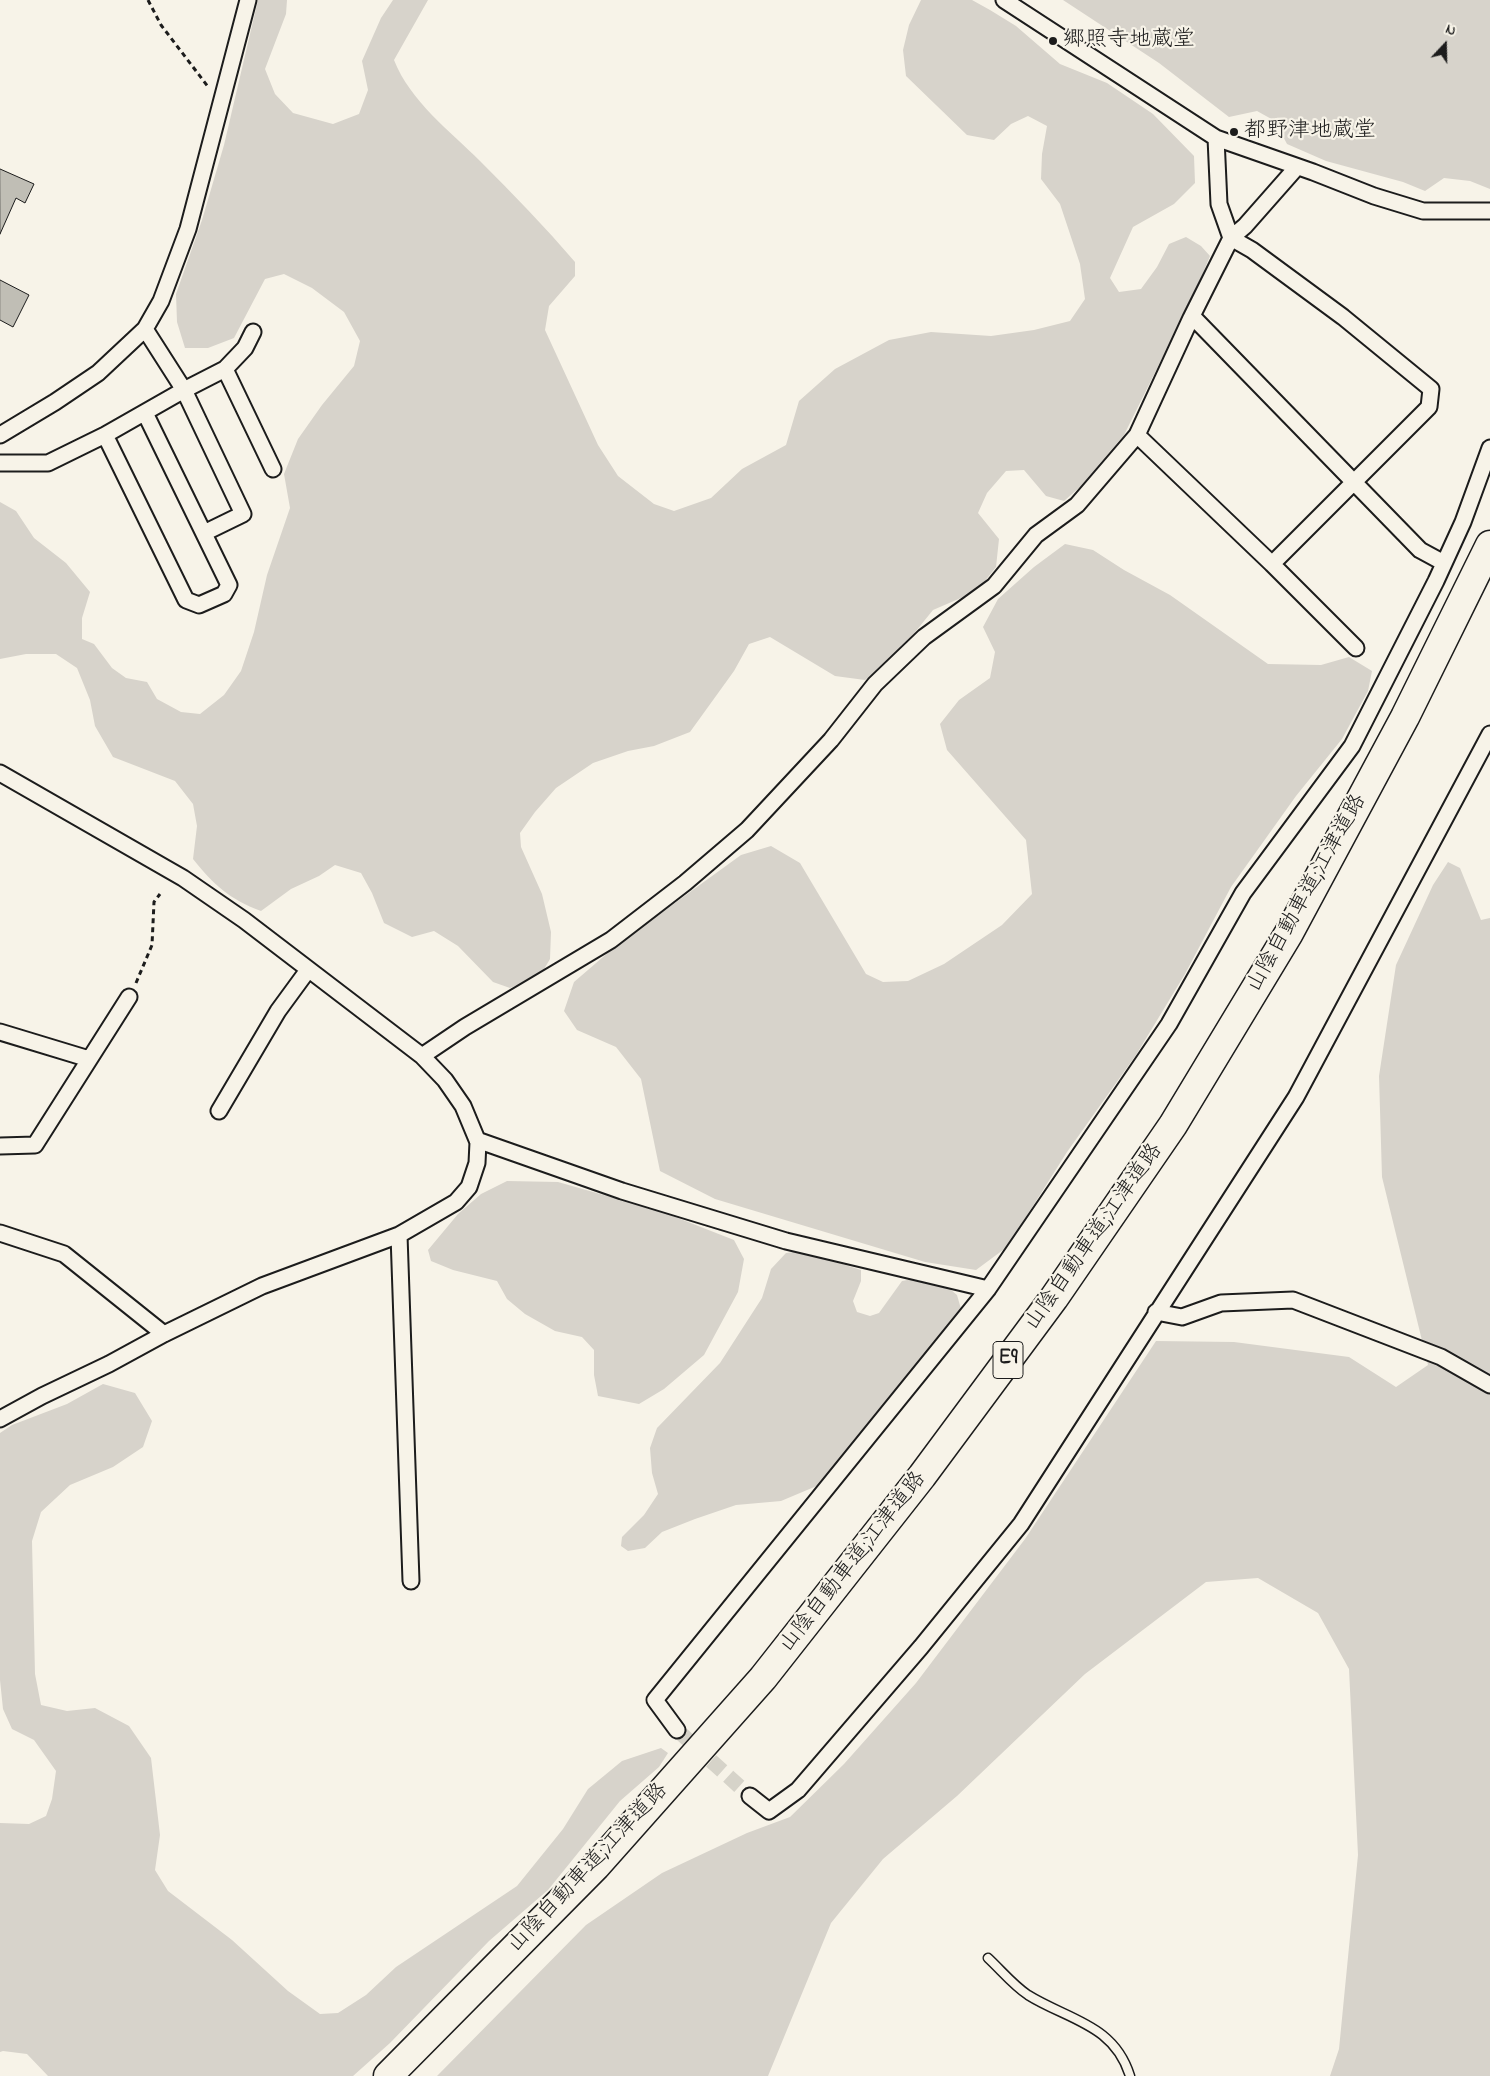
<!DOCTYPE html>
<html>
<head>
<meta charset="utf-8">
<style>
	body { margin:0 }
	#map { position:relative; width:1490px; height:2076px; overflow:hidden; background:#f7f3e8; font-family:"Indie Flower",sans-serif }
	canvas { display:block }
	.north { position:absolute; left:1420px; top:20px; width:50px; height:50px; -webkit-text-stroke:4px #f7f3e8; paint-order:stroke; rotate:21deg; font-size:14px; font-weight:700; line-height:20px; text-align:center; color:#1c1c1c }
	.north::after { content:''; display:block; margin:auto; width:18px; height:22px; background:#1c1c1c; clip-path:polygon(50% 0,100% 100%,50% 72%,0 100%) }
</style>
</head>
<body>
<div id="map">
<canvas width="1490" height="2076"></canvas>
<div class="north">N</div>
</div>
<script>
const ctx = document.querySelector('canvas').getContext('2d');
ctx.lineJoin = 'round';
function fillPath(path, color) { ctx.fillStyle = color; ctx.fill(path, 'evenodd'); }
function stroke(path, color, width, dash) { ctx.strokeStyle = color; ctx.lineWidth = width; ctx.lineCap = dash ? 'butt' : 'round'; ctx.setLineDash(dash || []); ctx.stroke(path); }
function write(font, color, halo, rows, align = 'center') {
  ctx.font = font + ' "Indie Flower","Klee One",sans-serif'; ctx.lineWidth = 4.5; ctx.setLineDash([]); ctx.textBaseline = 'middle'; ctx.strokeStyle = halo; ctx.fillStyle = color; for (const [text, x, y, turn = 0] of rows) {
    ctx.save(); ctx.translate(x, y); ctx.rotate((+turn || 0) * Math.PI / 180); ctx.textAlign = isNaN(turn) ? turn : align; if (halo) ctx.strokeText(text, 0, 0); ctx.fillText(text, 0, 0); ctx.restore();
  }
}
fillPath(new Path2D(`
	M258,0H287L286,14L265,69L275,94L293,113L333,124L359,114L368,90L362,61L381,18L393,0H428L394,60C410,101 450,131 480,161C513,194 545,227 575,262V276L549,306L545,330L598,445L618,476L654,504L674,511L711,498L742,469L786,445L799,401L835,369L889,340L931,332L991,336L1034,330L1070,321L1085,299L1080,264L1060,204L1041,179L1042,154L1047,126L1028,116L1011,124L994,140L967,135L906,76L903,50L909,25L921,0H972L990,10L1016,26L1060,64L1107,83L1153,114L1194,156L1195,183L1174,204L1133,227L1110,278L1119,292L1141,289L1157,267L1169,244L1186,237L1201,246L1210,256L1195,292L1124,435L1080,487L1064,501L1046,496L1024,470L1006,471L987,493L978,513L999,539L996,567L977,591L933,610L899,652L865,680L835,676L770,637L749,644L734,671L690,732L654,746L628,751L593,763L556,788L535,812L520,833L521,847L542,894L551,932L550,959L540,976L510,988L493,982L458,946L434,931L412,937L384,923L372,893L361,873L335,865L319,876L291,889L261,911C229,899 214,885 193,859L197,826L193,804L175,781L113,757L95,726L90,700L77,668L56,654H26L0,659V502L16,511L34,538L66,563L90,592L82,618V639L94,644L112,668L126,678L147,682L157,699L181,712L200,714L224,695L241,671L254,632L267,575L290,508L284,474L298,439L322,405L354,366L360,341L344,312L312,288L284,274L265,279L234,338L208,348H185L177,322L176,294L202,220L224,145Z
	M1063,0H1490V189L1470,181L1444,178L1425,191L1403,182L1326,161L1287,144L1275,121L1257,111L1229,117L1159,63Z
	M1065,544L1093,550L1124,570L1170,595L1268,664L1321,665L1349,657L1372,671L1368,691L1342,739L1296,796L1231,887L1185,974L1136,1055L1067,1152L1007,1247L976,1270L925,1262L715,1199L660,1171L641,1079L616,1047L577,1030L564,1011L574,982L617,945L741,855L771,846L800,863L866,974L883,982L908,981L944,964L1002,925L1032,894L1026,840L947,750L940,724L959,700L990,678L995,652L983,627L998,599L1034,567Z
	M1448,862L1460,868L1481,920L1490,918V2076H1330L1339,2049L1358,1855L1349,1669L1318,1613L1258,1578L1206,1582L1085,1674L957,1796L883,1859L831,1923L768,2076H437L586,1925L662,1873L747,1833L790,1817L844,1764L916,1683L1025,1539L1156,1341L1234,1342L1349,1357L1396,1387L1428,1365L1382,1177L1379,1076L1396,965L1433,885Z
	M507,1181L558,1182L660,1211L734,1240L744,1259L738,1292L704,1355L664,1389L639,1404L598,1396L594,1375V1350L582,1337L555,1331L525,1314L507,1299L497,1281L453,1270L431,1261L428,1250L458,1214L481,1194Z
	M802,1251L861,1270V1281L853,1301L857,1312L870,1316L879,1313L902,1281L918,1278L945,1285L957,1295L961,1309L957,1319L819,1485L781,1501L736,1505L695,1519L662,1532L645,1548L628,1551L621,1546L622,1537L644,1515L658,1494L652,1473L650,1448L657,1428L720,1363L762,1298L771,1269L786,1253Z
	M103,1384L135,1393L152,1421L143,1447L113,1467L70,1485L41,1512L32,1541L35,1674L41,1705L67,1711L95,1708L129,1726L151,1758L160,1835L155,1870L168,1891L232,1940L288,1991L320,2014L338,2013L366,1995L396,1967L517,1886L563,1829L588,1789L622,1761L661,1748L668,1753L659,1767L620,1801L548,1890L489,1941L390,2043L353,2076H48L27,2054L3,2051L0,2052V1823L29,1824L46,1816L52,1799L56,1771L34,1740L12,1729L3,1709L0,1680V1433L12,1425L67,1404Z`), '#d7d3cb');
const building = new Path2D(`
	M0,169L34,184L25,203L16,198L0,234Z
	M0,280L29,295L13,327L0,320Z`);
fillPath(building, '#c0beb5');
stroke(building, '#1c1c1c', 1);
stroke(new Path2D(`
	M677,1730L750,1796`), '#d6d3c9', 15, [15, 8]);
const lane = new Path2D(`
	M988,1958C1001,1970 1013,1985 1028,1995C1068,2020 1114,2024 1130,2076`);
const street = new Path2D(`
	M1004,0L1216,138L1313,172L1374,196L1423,211H1490
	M1192,316L1420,550L1444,563
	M145,329L184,390L243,514L204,533
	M225,369L273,469
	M0,435L55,402L98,373L145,329L161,301L188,229L248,0
	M105,435L186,600L199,605L224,594L229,585L145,413
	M1137,435L1272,564L1356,648
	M0,463H48L105,435L184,390L225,369L245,348L253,332
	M1272,564L1429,407L1431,389L1343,317L1252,250L1231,238L1245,226L1297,167
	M0,773L183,878L244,920L422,1056L445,1080L463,1106L478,1142L477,1163L469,1187L456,1202L399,1235L262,1286L164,1334L109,1364L42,1396L0,1419
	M0,1032L89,1059
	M422,1056L465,1027L611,940L685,883L747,830L831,740L875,684L924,637L994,586L1036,535L1077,505L1137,435L1191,318L1231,238L1219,204L1216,138
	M219,1111L278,1011L308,970
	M477,1140L622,1191L786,1241L988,1289
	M0,1146L35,1145L129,997
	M0,1233L64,1254L164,1334
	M399,1235L411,1581
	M1156,1312L1182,1317L1221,1303L1293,1300L1441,1357L1490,1385
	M677,1730L655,1700L988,1289L1169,1024L1243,893L1352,746L1436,581L1463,522L1490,448
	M750,1796L769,1811L798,1790L921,1647L1021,1524L1296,1097L1490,734`);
const highway = new Path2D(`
	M388,2076L596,1866L763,1678L922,1476L1054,1298L1173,1125L1289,933L1405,717L1490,545`);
stroke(lane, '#1c1c1c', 11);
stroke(street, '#1c1c1c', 19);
stroke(highway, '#1c1c1c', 31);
stroke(new Path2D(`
	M148,0L161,25L209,88
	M136,983L152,945L154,902L160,894`), '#1c1c1c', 3, [5, 4]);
stroke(lane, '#f7f3e8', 8);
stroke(street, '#f7f3e8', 15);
stroke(highway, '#f7f3e8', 28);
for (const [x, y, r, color] of [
	[1053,41,5,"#1c1c1c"],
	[1234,132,5,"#1c1c1c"]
]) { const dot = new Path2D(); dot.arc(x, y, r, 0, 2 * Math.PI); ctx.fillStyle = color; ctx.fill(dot); stroke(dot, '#f7f3e8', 2); }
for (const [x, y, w] of [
	[1008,1360,30]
]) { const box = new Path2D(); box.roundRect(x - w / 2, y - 18.5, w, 37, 4); ctx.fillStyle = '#f7f3e8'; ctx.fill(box); stroke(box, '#1c1c1c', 1); }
write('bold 21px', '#1c1c1c', null, [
	["E9",1008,1360]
]);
write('22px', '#1c1c1c', '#f7f3e8', [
	["郷照寺地蔵堂",1063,41],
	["都野津地蔵堂",1244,132]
], 'left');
write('22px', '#1c1c1c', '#f7f3e8', [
	["山陰自動車道;江津道路",1308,894,-61],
	["山陰自動車道;江津道路",1095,1238,-55],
	["山陰自動車道;江津道路",854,1563,-52],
	["山陰自動車道;江津道路",589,1869,-47]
]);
</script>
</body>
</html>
